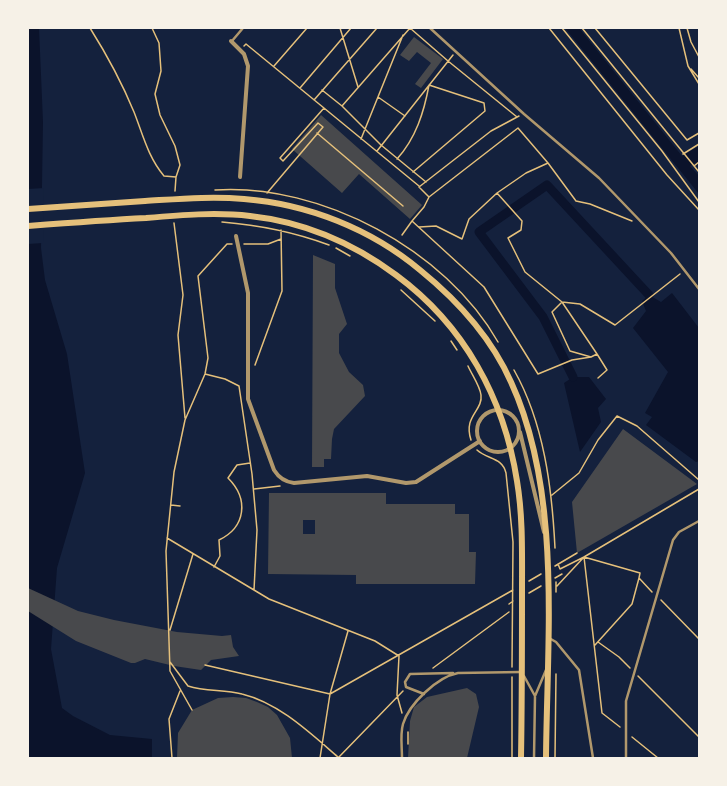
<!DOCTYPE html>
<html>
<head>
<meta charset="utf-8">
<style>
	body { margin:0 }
	#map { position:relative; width:727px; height:786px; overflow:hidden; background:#14213d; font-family:"PT Sans",sans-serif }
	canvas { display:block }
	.frame { position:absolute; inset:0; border:29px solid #f6f1e7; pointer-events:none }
</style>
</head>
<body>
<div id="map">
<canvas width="727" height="786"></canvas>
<div class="frame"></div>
</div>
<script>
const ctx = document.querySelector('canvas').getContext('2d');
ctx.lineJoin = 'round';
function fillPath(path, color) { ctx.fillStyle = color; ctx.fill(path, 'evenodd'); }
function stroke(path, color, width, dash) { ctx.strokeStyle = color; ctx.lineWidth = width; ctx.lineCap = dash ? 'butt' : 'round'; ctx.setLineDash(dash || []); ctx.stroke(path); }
fillPath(new Path2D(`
	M28,28H39L43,122L41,248L45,280L67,354L85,473L57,568L51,649L62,708L73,716L110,735L152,739V758H28Z
	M565,28H579L682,156L699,146V161L690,166L699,176V194Z
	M672,293L699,328V461L696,462L646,425L652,417L645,413L668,372L633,328L646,311L642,301L649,295L661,302Z
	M573,377H589L606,399L598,408L601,422L580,452L564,383Z`), '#0b132b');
fillPath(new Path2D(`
	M44,188L43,243L28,244V189Z`), '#14213d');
stroke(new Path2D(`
	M573,377L543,317L479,232L547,185L649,295`), '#0b132b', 9);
fillPath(new Path2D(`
	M414,37L443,59L421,88L415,84L431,63L417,52L409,61L400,55Z
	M321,115L422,205L410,219L359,174L342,193L292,149Z
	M313,255L335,264V288L347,324L339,334V353L349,372L363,385L365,396L334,429L332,439L331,459H324V467H312Z
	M623,429L697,484L577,553L572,502Z
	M269,493H386V504H455V514H469V552H476L475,584H356V575L268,574ZM303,520H315V534H303Z
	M28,588L78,611L114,620L177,632L222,636L231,635L233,647L239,656L211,660L201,670L174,666L145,659L135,663H131L76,641L28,611Z
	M467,688L476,694L479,707L467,758H408L410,721L414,707L427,697Z
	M233,697L246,698L257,702L268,707L277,715L290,738L292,758H177L178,733L192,710L218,698Z`), '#48494c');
stroke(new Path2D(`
	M90,28C107,55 122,83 134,112C143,135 148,157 164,176L176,177
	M152,28L159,43L161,71L155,94L160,115L175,146L180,165L176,177L175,191
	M340,28L358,87
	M410,28L448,61L517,117
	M549,28L667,175L699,210
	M562,28L662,151L699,202
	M582,28L699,172
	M595,28L687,140L699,133
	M679,28L688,66L699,84
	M687,28L691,42L699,57
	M244,46L246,44L419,186
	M274,66L307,28
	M691,69L699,78
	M300,88L351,28
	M322,90L342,106L381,145L426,182
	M378,97L405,116
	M314,100L377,28
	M342,106L410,28
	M519,116L491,131L419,187L429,197L518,128L548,163L526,173L497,193L522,221L521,230L508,238L525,272L562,302L580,304L615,325L680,274
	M317,133L403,206
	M361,139L403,35
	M377,151L453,55
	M683,154L699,144
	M397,159C416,138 424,112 429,85L484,103L485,111L413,172
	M548,163L576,201L590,204L632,221
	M694,166L699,162
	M215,190C321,183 446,250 498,342
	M267,193L323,127L318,123L283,161L280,158L324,108
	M429,197L424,207L412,221L484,287L538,374L572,360L591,357L597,354L562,302L552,312L570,351L591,357
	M222,222C259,225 294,232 329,245
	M174,223L183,295L178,335L185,418
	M419,227L436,226L462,239L469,219L497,193
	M402,235L412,221
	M244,244H268L281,239
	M336,248L350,256
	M401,290L435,321
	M451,341L457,350
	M597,354L607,370L598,378
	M255,365L282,291L281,230
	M468,366C472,375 480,386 481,395C483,411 463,416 471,440
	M514,370C544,423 552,488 555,548
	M205,374L225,379L239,386L252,474L257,530L254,590L269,599L375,641L399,656
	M477,450C488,460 502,457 506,473L513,542L512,667
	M254,489L280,486
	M552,495L579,473L598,440L617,416L637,426L699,480
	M171,505L180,506
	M167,538L254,590
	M584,557L602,713L620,727
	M558,564L560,569L584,557L640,573L639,578L652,592
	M555,566L577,553
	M214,567L220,556L219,540C246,527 249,499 228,478L237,465L250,463
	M555,578L562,574
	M529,581L541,574
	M556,582V592
	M557,586L584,557L699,489
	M529,593L541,586
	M661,600L699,639
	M509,604L513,601
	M170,630L193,554
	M598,642L619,657L630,668
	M595,645L632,604L639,578
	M399,656L397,695L402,713
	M170,662L188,686C206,692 224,689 242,694C279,703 310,733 338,757
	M205,665L330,694L513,590
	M433,668L509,612
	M638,676L699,737
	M192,710L170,671L166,551L174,472L185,420L205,374L208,358L198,276L227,244H232
	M632,737L658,758
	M408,744V732
	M172,758L169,719L180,691
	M320,758L330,694L348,631
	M338,758L403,691
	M512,758V677
	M555,758L556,674`), '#e5c07b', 1.5);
stroke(new Path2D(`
	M430,28L524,114L599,178L671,253L699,289
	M232,41L243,28
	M549,638L556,642L579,670L593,758
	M524,676L535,696
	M424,694L406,687L405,682L410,674L453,673
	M402,758C402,747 400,734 403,724C409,704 437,677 458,673L521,672
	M534,758L535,696L546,670
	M626,758V701L673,540L679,532L699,521`), '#b1986c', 2.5);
stroke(new Path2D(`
	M231,41L244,54L248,66L240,177
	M236,236L248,293V399L274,470C279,478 285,482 294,483L367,476L406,483L416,482L480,441
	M477 431a21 21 0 1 1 42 0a21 21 0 1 1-42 0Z
	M520,432L544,532`), '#b1986c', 4);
stroke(new Path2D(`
	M28,209C67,206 106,204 145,201C178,199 211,196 244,199C308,204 371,229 420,270C457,300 491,337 511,382C562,493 547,638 546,758
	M28,226C67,223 107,220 146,218C181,215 216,212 250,216C305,222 353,243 396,275C464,325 504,398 517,481C523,517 522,553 522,590C522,646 522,702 521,758`), '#e5c07b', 6);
</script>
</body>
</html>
